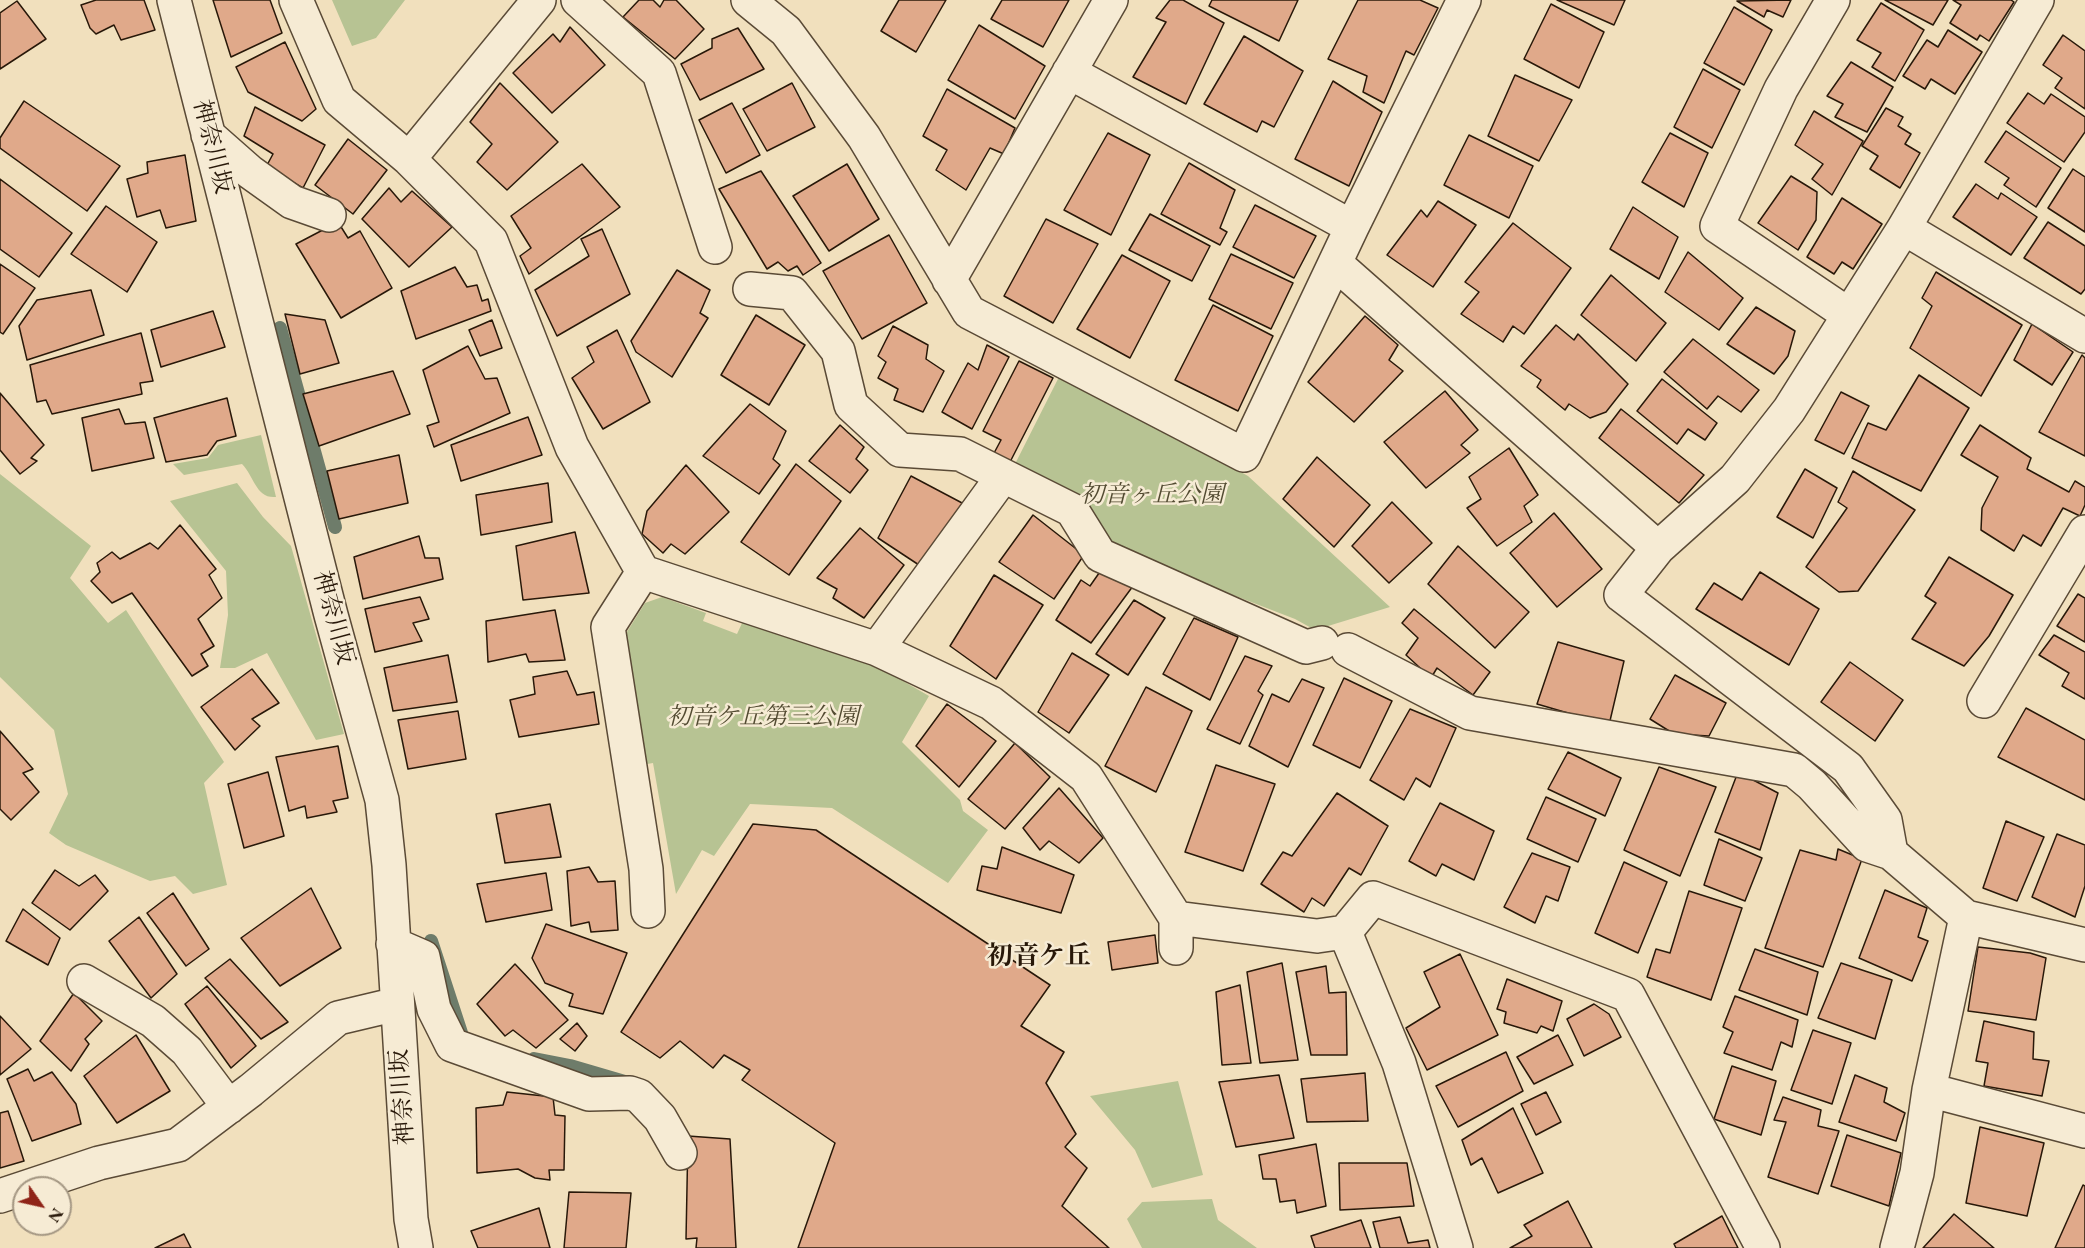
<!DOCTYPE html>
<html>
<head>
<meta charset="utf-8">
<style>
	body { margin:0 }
	#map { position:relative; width:2085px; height:1248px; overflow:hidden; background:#f1e0bd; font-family:"EB Garamond",serif }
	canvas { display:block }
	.north { position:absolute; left:12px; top:1176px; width:60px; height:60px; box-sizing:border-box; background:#f6ebd4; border:2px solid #a49783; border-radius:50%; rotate:124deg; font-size:16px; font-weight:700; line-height:24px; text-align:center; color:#281809 }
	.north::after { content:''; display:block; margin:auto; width:21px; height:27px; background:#8f2418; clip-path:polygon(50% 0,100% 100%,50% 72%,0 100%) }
</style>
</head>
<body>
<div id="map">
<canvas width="2085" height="1248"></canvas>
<div class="north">N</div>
</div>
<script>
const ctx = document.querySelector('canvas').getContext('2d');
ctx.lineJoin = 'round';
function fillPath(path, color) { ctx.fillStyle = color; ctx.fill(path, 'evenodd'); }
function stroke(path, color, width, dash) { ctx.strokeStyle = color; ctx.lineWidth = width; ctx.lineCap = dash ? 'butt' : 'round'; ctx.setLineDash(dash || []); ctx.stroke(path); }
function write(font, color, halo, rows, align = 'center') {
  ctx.font = font + ' "EB Garamond","Noto Serif JP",serif'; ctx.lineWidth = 5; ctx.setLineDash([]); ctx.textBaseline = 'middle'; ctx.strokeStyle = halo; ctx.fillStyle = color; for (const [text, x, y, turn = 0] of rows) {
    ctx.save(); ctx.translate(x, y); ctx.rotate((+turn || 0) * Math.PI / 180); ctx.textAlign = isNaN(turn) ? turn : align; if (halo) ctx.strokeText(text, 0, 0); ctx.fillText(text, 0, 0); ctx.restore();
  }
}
fillPath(new Path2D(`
	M332,0H405L376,38L352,46Z
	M1061,373L1248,476L1390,607L1315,630L1295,619L1109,547L1014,466Z
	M261,435L276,497C256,499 254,476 242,464L184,475L173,464L208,458L218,445Z
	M0,474L91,546L70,578L108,623L126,610L224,762L204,783L227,885L193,894L175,876L150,881L66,845L49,833L68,794L54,730L0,677Z
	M237,483L263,517L291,546L344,734L316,740L267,653L235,668H220L228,615L226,571L170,501Z
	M662,597L706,613L703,621L737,634L743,621L865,659L929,696L902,742L960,800L963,811L988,830L948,883L832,808L750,804L714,856L702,850L676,894L653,763L641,765L620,643L645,603Z
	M1178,1081L1203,1175L1152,1188L1135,1150L1090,1096Z
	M1212,1199L1218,1220L1257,1248H1142L1127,1219L1142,1202Z`), '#b7c393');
stroke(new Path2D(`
	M280,328L335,527
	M431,941L461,1033
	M534,1059L570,1066L628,1083`), '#6e7c6a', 14);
const building = new Path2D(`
	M96,0H144L155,30L121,40L114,25L96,34L90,28L81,5Z
	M213,0H270L282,33L231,57Z
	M639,0H653L660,7L664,0H676L704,29L675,59L623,17Z
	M899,0H946L916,52L881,31Z
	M1002,0H1069L1043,47L991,19Z
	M1170,0H1183L1224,23L1186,104L1133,77L1166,22L1156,18Z
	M1212,0H1298L1279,41L1209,6Z
	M1358,0H1420L1438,8L1414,55L1406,51L1384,103L1363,92L1367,76L1328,59Z
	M1557,0H1625L1614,25Z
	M1791,0L1783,17L1767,10L1764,17L1737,1Z
	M1885,0H1948L1933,25Z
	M1953,0H2011L2014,2L1989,41L1980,35L1977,40L1950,23L1961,5Z
	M17,1L46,39L0,69V13Z
	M1881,3L1924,30L1895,81L1872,67L1881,53L1857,40Z
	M1551,4L1604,32L1579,88L1524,59Z
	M1734,7L1772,30L1744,85L1704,63Z
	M979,25L1045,66L1015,119L948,80Z
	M570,27L605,65L552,113L513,73L553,34L560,42Z
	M738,28L764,69L700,100L681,64L712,48V39Z
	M1948,30L1982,52L1955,94L1931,79L1925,89L1903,76L1927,40L1938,47Z
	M2063,35L2085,51V109L2055,88L2062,78L2043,65Z
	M1244,36L1303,71L1274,127L1262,121L1257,132L1204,104Z
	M285,42L316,109L302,121L248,92L236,67Z
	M1851,62L1893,87L1867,132L1835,117L1843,104L1827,96Z
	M1703,69L1740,90L1712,148L1674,127Z
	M1515,75L1572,100L1539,161L1488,136Z
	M1333,81L1382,112L1349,186L1295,159Z
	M500,83L558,142L507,190L477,162L492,144L470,122Z
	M792,83L815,127L767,151L743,109Z
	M947,89L1015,128L1004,154L990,148L966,190L936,170L947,150L923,136Z
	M2028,93L2044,104L2051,94L2085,117V132L2064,162L2007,123Z
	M24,101L120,166L87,211L0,148V138Z
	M732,103L760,155L726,173L699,120Z
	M255,107L325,145L303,188L266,167L273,154L244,136Z
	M1886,108L1903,117L1898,126L1911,134L1905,144L1920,153L1900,188L1870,169L1878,156L1862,146Z
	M1814,111L1863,141L1832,195L1812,179L1823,164L1795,145Z
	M2006,131L2061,168L2036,207L2004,185L2009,178L1985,162Z
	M1108,133L1150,155L1111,235L1064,210Z
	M1670,133L1708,153L1684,207L1642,182Z
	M1469,135L1533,166L1509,218L1444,185Z
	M348,139L387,170L353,214L315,185Z
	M185,155L196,221L166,228L160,210L137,217L127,179L148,173L147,162Z
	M1189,163L1235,190L1220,228L1227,232L1220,245L1161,214Z
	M582,164L620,207L529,274L520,256L531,248L511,216Z
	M847,164L879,219L829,251L793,196Z
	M2073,169L2085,177V232L2048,208Z
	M761,171L821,263L803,275L797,266L788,271L778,262L767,269L719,189Z
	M1791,176L1817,192L1816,220L1798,250L1758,223Z
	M0,179L72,233L39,277L0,249Z
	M1976,184L1998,199L2001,193L2037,217L2011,255L1953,217Z
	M389,188L401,202L412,191L452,227L409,267L362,219Z
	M1842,198L1882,224L1853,269L1842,262L1834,274L1807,257Z
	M1438,201L1476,225L1433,287L1387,255L1421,210L1427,217Z
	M1255,205L1316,236L1294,278L1233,247Z
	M106,206L157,242L127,292L71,254Z
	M1633,207L1678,237L1659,279L1610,249Z
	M1150,214L1210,246L1192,281L1129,250Z
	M1046,219L1098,244L1053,323L1004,296Z
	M338,222L348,238L360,231L392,288L341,318L296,244Z
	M2048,222L2085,246V289L2081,294L2024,258Z
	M1513,223L1571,268L1524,334L1513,326L1503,342L1461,314L1479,292L1465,282Z
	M602,229L630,294L557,336L535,290L589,256L581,239Z
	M889,235L927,303L862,339L823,271Z
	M1688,252L1743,298L1719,330L1665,292Z
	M1231,254L1293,283L1271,329L1209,299Z
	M1122,255L1170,281L1130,358L1077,329Z
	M0,264L35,288L3,334L0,332Z
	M455,267L467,287L477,285L482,301L488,299L491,311L416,339L401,291Z
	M677,270L710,290L700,313L708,318L672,377L636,352L631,341Z
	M1936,272L2022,325L1981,396L1910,348L1932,306L1922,298Z
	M1611,275L1666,323L1636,361L1581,315Z
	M91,290L104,335L27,360L19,326L37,300Z
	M1213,305L1273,336L1238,411L1175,380Z
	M1756,307L1795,331L1788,356L1774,374L1727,344Z
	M213,311L225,347L161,367L151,330Z
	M285,314L325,320L339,363L300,374Z
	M756,315L805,345L769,405L721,375Z
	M1365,316L1398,345L1389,360L1403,371L1354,422L1308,382Z
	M492,320L502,348L480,356L469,330Z
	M2032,324L2073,352L2052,385L2014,360Z
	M1556,325L1574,340L1578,334L1628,384L1606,412L1590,418L1569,404L1565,410L1537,387L1541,380L1521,366Z
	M893,326L928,345L926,359L944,371L923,412L894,400L898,389L878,378L886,362L878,356Z
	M617,330L650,402L603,429L572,378L594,362L587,347Z
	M141,333L153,381L140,383L142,394L52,414L46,400L37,402L30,365Z
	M1693,339L1759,390L1741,412L1718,396L1707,409L1664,372Z
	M987,345L1009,357L972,429L942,412L968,363L978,370Z
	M468,346L485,379L497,378L510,413L434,447L427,426L439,422L423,370Z
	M2082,355L2085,358V456L2039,432Z
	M1019,361L1053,378L1009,464L993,455L1001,440L983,431Z
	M393,371L410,414L319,446L303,394Z
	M1919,375L1969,408L1921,491L1852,458L1868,423L1886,430Z
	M1662,379L1717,423L1705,440L1688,429L1677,444L1637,411Z
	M1445,391L1478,430L1461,445L1470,453L1426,488L1384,442Z
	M1841,392L1869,406L1844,454L1815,440Z
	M0,393L44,445L31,458L37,461L20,474L0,450Z
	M227,398L236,436L217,441L207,455L166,462L154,418Z
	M750,404L786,431L773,459L780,465L759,494L703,456Z
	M119,409L125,424L145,422L154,458L92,471L82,418Z
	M1621,409L1704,475L1679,503L1599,438Z
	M528,417L542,455L461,481L451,445Z
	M840,425L864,447L856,459L868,470L850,493L809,461Z
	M1980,425L2031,458L2027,469L2069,492L2075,481L2085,487V505L2080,516L2063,508L2041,546L2023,535L2014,551L1981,530L1982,508L1998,477L1961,455Z
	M1509,448L1538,495L1524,506L1532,522L1497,546L1467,508L1481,499L1469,477Z
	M399,455L408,503L339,519L327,471Z
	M1317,457L1370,505L1334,547L1283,499Z
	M796,464L841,501L789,575L741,542Z
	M686,465L729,512L685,554L671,544L663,553L642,534L647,511Z
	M1805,469L1837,488L1813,538L1777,517Z
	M1853,471L1915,510L1858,591L1839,592L1806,567L1847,508L1838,502Z
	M911,476L964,504L919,565L878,538Z
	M548,483L552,522L481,535L476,495Z
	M1392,502L1432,543L1389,583L1352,546Z
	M1554,513L1602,569L1557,607L1510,553Z
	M1033,515L1084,555L1054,599L999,562Z
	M180,525L216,569L209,575L222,598L198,619L214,646L201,654L208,666L192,676L132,593L112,603L91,581L100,572L97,563L112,552L120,559L150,543L158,549Z
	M860,528L904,565L864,618L833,598L837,589L817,578Z
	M575,532L589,593L523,600L516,546Z
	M419,536L425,558H439L443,579L363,599L354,557Z
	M1458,546L1529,612L1495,648L1428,584Z
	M1949,557L2013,595L1989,636L1964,666L1912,639L1936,603L1925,596Z
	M1104,566L1133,586L1091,643L1056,620L1081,580L1090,586Z
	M1760,572L1819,609L1789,665L1696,609L1714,583L1742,600Z
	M994,575L1043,605L996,679L950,646Z
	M2078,594L2085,598V642L2057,626Z
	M420,597L429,619L413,623L422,641L375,652L365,609Z
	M1134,600L1165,618L1128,675L1096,654Z
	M1414,609L1490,672L1473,695L1437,668L1431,678L1406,655L1418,638L1402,623Z
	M555,610L565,660L529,662L526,654L488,662L486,621Z
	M1194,618L1238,637L1210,700L1163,674Z
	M2054,635L2085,652V699L2062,686L2069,673L2039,655Z
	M1558,642L1624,661L1609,725L1537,704Z
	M1072,653L1109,675L1069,733L1038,712Z
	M448,655L457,702L393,711L384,668Z
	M1245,656L1272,666L1258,691L1263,695L1240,744L1207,729Z
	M1850,662L1903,700L1875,741L1821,702Z
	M252,669L279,703L252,719L260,726L235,750L201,707Z
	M567,671L577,695L594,692L599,724L519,737L510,700L535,694L533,677Z
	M1675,675L1726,703L1709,736L1674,734L1650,719Z
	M1344,678L1392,701L1360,768L1313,745Z
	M1302,679L1324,688L1288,767L1249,746L1272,694L1289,702Z
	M1146,687L1192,711L1156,792L1105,766Z
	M947,704L996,741L959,787L916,746Z
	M2026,708L2085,740V800L1998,757Z
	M1410,709L1456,728L1430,787L1416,778L1404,800L1370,780Z
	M458,711L466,759L408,769L398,720Z
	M0,731L33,769L23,773L39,792L11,820L0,809Z
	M1015,743L1050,777L1005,829L968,799Z
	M338,746L348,798L333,801L337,812L307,818L305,806L289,811L276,757Z
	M1568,752L1621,778L1605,816L1548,789Z
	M1216,765L1275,784L1243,871L1185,852Z
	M1659,767L1716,787L1680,876L1624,850Z
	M268,772L284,836L244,848L228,784Z
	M1738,772L1778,793L1760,850L1715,832Z
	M1059,788L1103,838L1079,863L1049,841L1040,850L1023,828Z
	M1337,793L1388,826L1361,875L1349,868L1324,906L1312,898L1304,912L1261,884L1283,852L1292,856Z
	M1546,797L1596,819L1578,862L1527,839Z
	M1440,803L1494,831L1474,880L1442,864L1436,876L1409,861Z
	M550,804L561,857L505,863L496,814Z
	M2006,821L2044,837L2017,901L1983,888Z
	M753,824L816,830L1050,985L1021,1026L1064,1052L1046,1083L1076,1134L1065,1147L1087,1168L1062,1206L1109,1248H798L835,1143L742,1080L750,1070L724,1055L713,1068L680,1041L660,1058L621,1032Z
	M2057,834L2085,845V886L2075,917L2032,897Z
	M1719,839L1762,858L1745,901L1704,885Z
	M1002,847L1074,875L1061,913L977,890L982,866L997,869Z
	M1838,849L1862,859L1823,967L1765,948L1800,850L1836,860Z
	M1532,853L1570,867L1558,901L1546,896L1535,923L1504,907Z
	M1624,862L1667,882L1638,953L1595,933Z
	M589,867L598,882L615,881L618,930L591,932L589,922L571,926L567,871Z
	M55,870L79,886L95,875L108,891L70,930L32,903Z
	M546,873L552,910L486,922L477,884Z
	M311,888L341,948L280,986L241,938Z
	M1885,890L1927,908L1918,937L1928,941L1912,981L1859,958Z
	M1689,891L1742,908L1711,1000L1647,977L1656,949L1670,953Z
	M173,893L209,949L186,966L147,913Z
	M23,909L60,938L48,965L6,941Z
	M139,917L177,974L151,998L109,941Z
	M546,924L627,953L603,1014L569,1006L573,994L545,983L532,958Z
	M1155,935L1158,963L1112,970L1108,942Z
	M1978,947L2030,953L2046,958L2036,1020L1968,1011Z
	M1755,949L1818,972L1807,1015L1739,990Z
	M1460,954L1498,1035L1427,1070L1406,1028L1440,1007L1424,972Z
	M230,959L288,1022L261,1039L205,978Z
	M1282,963L1298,1060L1260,1063L1247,972Z
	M1841,963L1892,980L1875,1039L1818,1018Z
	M515,964L568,1020L536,1048L513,1030L505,1036L477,1004Z
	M1326,966L1329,993L1346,992L1347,1055H1311L1296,972Z
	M1507,979L1562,1001L1553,1031L1541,1026L1537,1033L1504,1023L1506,1012L1497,1009Z
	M1240,985L1251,1063L1222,1065L1216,992Z
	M207,986L256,1046L231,1068L185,1004Z
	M74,993L102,1021L85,1039L89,1044L71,1071L40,1041Z
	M1735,996L1798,1020L1792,1047L1781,1042L1772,1070L1724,1053L1733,1032L1723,1027Z
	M1594,1004L1609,1014L1621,1037L1584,1056L1567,1019Z
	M0,1016L31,1049L0,1075Z
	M1984,1021L2034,1032L2033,1059L2049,1061L2042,1096L1984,1086L1988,1063L1976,1061Z
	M577,1023L587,1036L575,1051L560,1039Z
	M1813,1030L1851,1043L1832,1104L1791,1090Z
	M136,1035L170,1091L117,1123L84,1076Z
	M1558,1035L1573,1065L1534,1084L1517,1057Z
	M1506,1052L1523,1091L1458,1127L1436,1086Z
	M1732,1066L1776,1081L1761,1135L1714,1119Z
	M28,1069L34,1081L52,1072L76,1104L81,1124L32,1141L7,1079Z
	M1365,1073L1368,1121L1307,1122L1301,1079Z
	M1279,1075L1294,1138L1236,1147L1219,1082Z
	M1855,1075L1887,1088L1884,1102L1905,1113L1896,1141L1839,1122Z
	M507,1092L553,1097L555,1115L565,1116L564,1170H549L550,1180L535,1178L518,1169L477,1173L476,1108L503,1105Z
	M1546,1092L1561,1122L1536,1135L1521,1104Z
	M1783,1097L1821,1110L1818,1126L1839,1131L1818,1194L1768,1177L1786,1122L1774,1120Z
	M1513,1108L1543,1173L1498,1193L1482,1158L1471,1165L1462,1140Z
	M8,1111L24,1161L0,1168V1113Z
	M1980,1127L2044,1143L2027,1216L1966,1203Z
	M1847,1135L1901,1153L1889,1206L1831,1186Z
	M688,1136L730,1139L736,1248H696L697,1238L686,1239Z
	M1316,1144L1326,1206L1297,1213L1295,1200L1280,1202L1276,1179H1263L1259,1155Z
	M1339,1163H1407L1414,1206L1340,1210Z
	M2083,1185L2085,1186V1248H2055Z
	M569,1192L631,1193L626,1248H564Z
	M1568,1201L1592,1248H1510L1532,1236L1524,1225Z
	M539,1208L550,1248H478L471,1231Z
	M1954,1214L1994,1248H1923Z
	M1722,1216L1738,1248H1676L1674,1244Z
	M1400,1217L1408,1243L1428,1240L1430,1248H1380L1373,1222Z
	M1361,1220L1371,1248H1315L1311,1236Z
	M184,1234L191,1248H155Z`);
fillPath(building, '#e0a98a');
stroke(building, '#281809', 1.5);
const minor = new Path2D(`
	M174,0L331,615L382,800L389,865L411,1219L416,1248
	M296,0L339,100L409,159L491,241L572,447L643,572L877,649L991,703L1086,777L1176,918L1317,936L1345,932L1399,1063L1456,1248
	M578,0L659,73L715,247
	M748,0L786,31L864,137L969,312L1244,455L1352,227L1464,0
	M1833,0L1781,89L1717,226L1849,315
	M1069,72L1352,227
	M208,135L250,172L292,202L329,215
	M409,159L539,0
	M1904,228L2037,0
	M1335,263L1658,548L1735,479L1789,410L1904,228L2085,336
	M949,280L1111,0
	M750,289L792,293L838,351L851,405L900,450L960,454L1072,510L1100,555L1306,647L1322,643
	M1658,548L1621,595L1848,768L1885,820L1891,853L1966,917L2085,945
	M643,572L608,627L646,869L648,911
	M877,649L1003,476
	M1348,650L1470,713L1794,770L1812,785L1867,845L1891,853
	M1984,701L2085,532
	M1176,918V948
	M1345,932L1373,898L1628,995L1763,1248
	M393,944L423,957L434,1009L452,1045L589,1094L630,1093L639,1096L660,1118L680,1153
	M84,981L153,1021L187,1051L229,1107
	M1929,1090L2085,1131
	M0,1196L99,1163L178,1145L251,1090L338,1018L397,1004
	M1897,1248L1917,1173L1929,1090L1966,917`);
stroke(minor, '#5a4a36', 36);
stroke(minor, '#f6ebd4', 33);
write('24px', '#281809', '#f6ebd4', [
	["神奈川坂",212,147,76],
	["神奈川坂",333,618,75],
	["神奈川坂",403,1097,-94]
]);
write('italic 24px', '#534b32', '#f6ebd4', [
	["初音ヶ丘公園",1152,495],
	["初音ケ丘第三公園",763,717]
]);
write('bold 26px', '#281809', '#f6ebd4', [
	["初音ケ丘",1039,957]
]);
</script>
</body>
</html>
